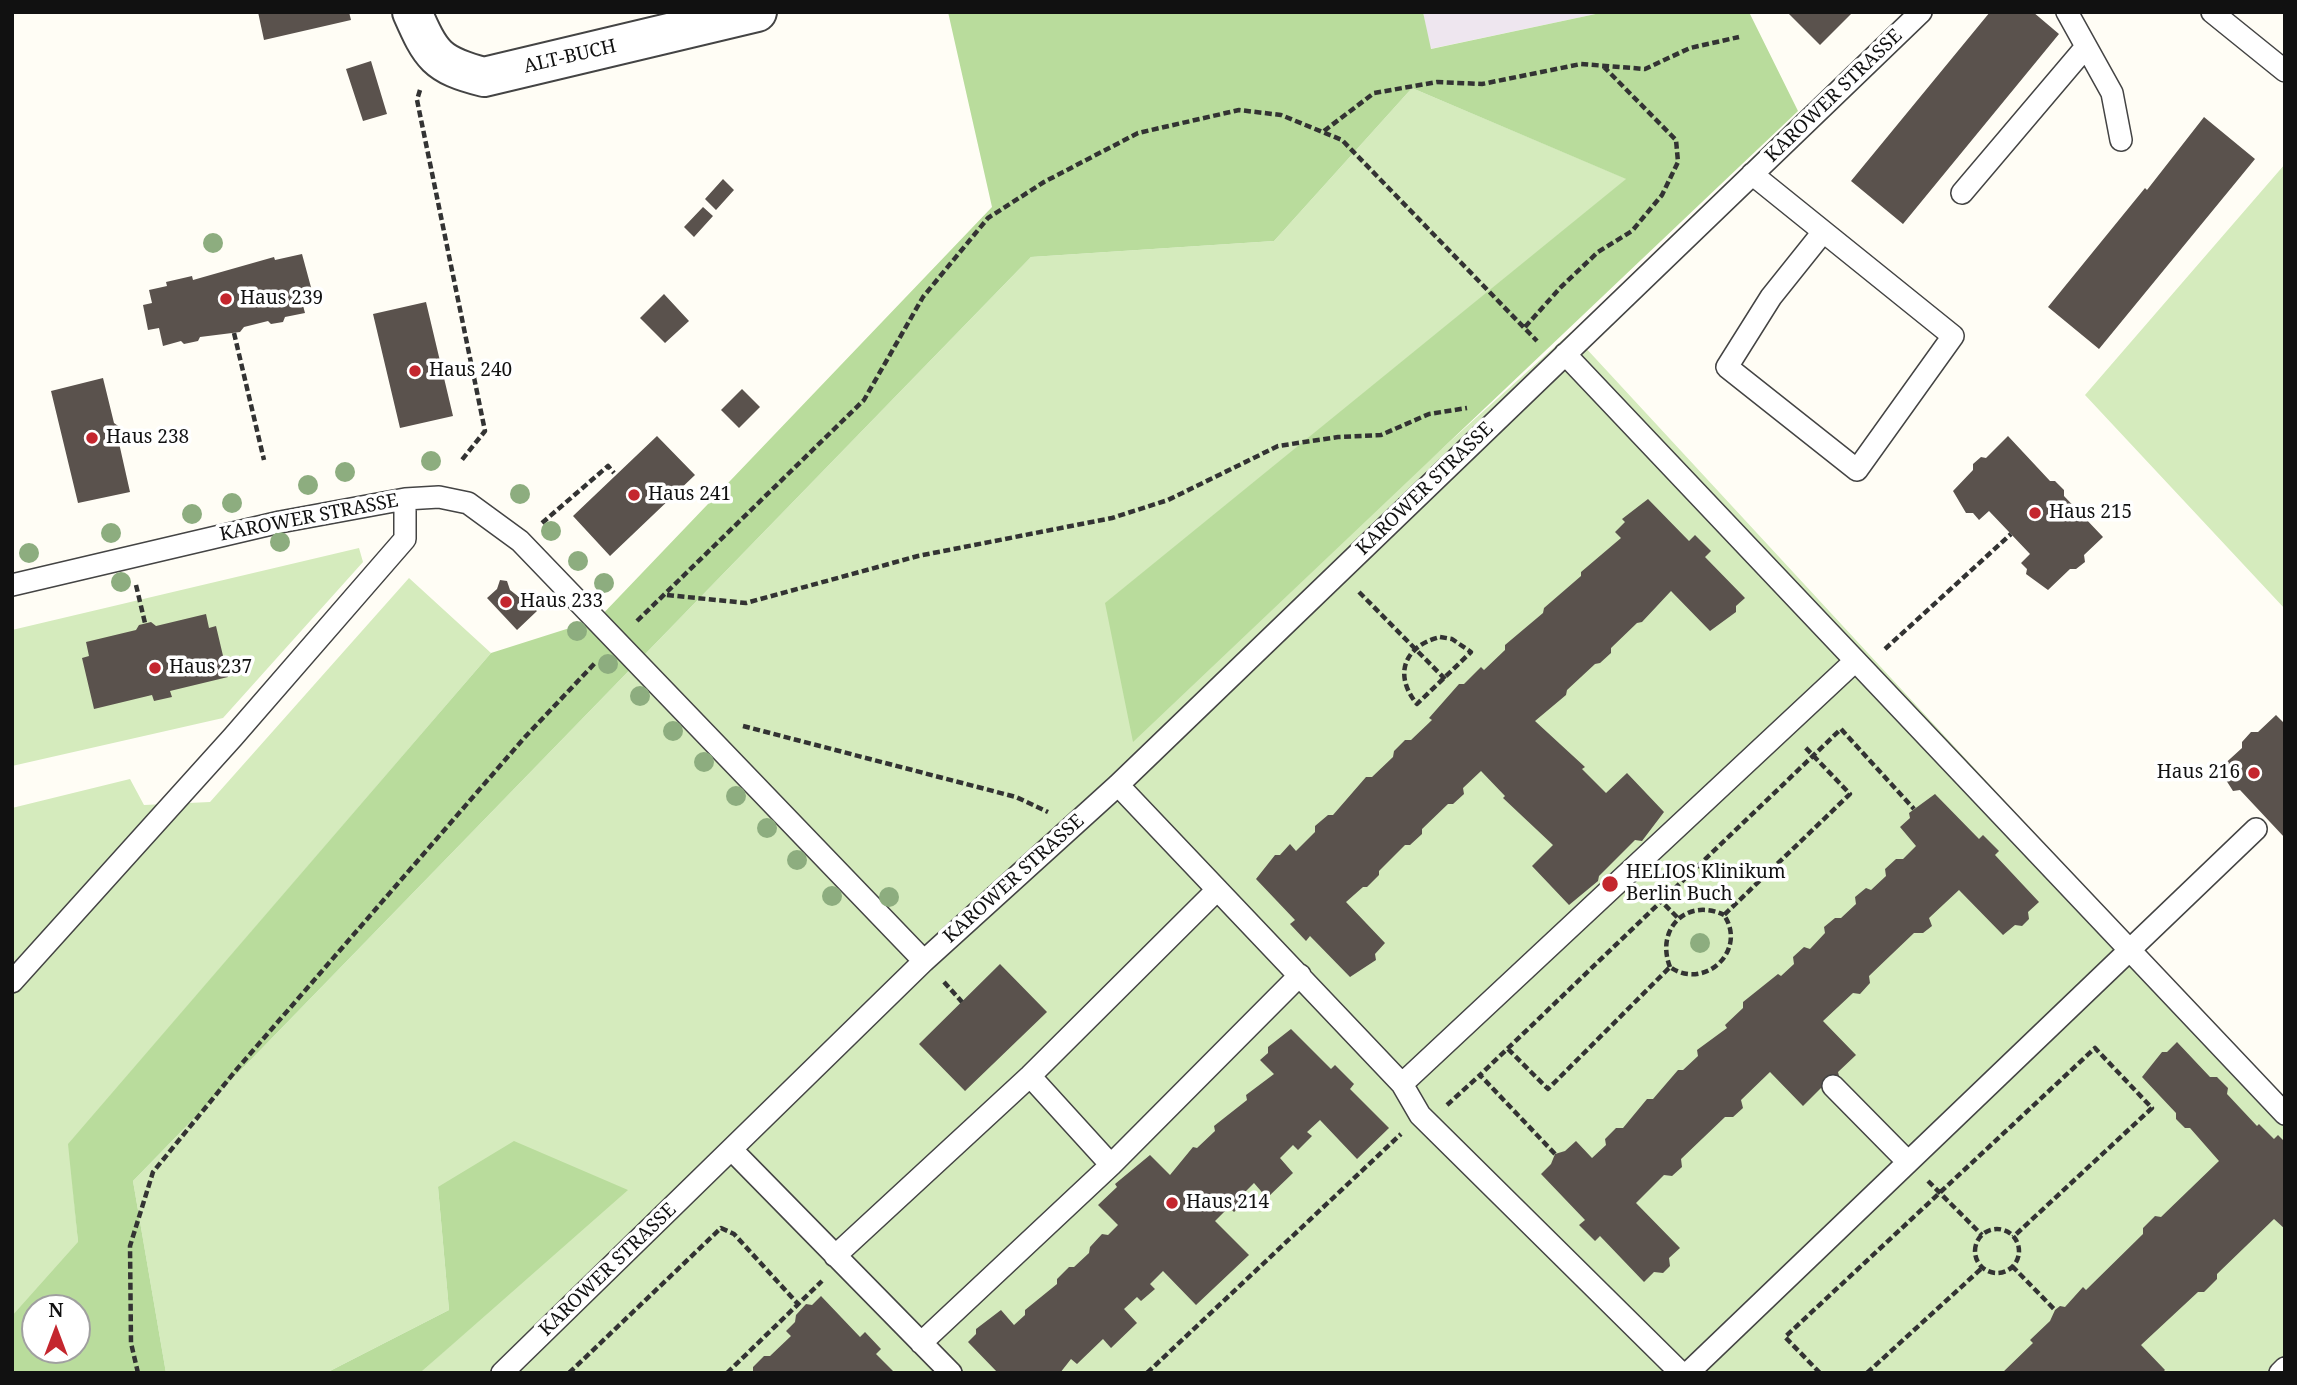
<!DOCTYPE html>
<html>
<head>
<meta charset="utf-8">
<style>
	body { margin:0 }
	#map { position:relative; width:2297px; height:1385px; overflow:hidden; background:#fffdf5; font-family:"Noto Serif",serif }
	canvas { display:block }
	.frame { position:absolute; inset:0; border:14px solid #111; pointer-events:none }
	.north { position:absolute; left:21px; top:1294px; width:70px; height:70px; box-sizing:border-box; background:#fff; border:2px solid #a0a0a0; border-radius:50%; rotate:0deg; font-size:19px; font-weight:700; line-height:28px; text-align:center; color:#111 }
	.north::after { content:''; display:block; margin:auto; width:24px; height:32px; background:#c4262e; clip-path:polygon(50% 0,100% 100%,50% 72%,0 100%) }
</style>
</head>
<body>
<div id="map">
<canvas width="2297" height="1385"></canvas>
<div class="frame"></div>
<div class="north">N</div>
</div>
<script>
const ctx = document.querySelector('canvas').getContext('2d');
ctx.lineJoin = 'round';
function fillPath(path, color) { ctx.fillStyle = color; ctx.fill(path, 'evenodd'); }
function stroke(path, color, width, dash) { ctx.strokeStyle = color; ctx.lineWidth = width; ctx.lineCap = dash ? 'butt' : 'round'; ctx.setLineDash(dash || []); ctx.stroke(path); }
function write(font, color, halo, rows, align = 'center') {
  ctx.font = font + ' "Noto Serif",serif'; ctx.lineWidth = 7; ctx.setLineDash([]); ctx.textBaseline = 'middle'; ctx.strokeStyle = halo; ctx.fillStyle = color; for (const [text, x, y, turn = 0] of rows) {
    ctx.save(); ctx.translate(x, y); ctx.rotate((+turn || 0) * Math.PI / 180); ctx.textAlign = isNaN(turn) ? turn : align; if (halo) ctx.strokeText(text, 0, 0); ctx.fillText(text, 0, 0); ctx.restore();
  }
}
fillPath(new Path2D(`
	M1423,12H1605L1430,49Z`), '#eee6ef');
fillPath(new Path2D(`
	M1412,88L1627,179L1106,603L1132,729L1571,332L2285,1104V1373H420L624,1189L438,1187L449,1310L326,1373H166L133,1181L1031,257L1274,241Z
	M2285,164V609L2085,395Z
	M359,548L363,562L223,718L12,766V630Z
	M409,578L491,653L69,1144L78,1242L80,1353L12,1373V808L130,779L144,805L210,802ZM35,1308H77V1350H35Z`), '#d5ebbd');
fillPath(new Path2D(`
	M948,12H1423L1431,49L1605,12H1749L1798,111L1133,742L1105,603L1626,179L1412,88L1274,241L1031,257L133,1181L166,1373H12V1316L78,1242L68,1144L491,653L598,619L992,207ZM35,1308H77V1350H35Z
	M514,1141L628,1190L420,1373H326L449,1310L438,1187Z`), '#b9dc9c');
fillPath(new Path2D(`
	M258,12H349L351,20L264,40Z
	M1787,12H1853L1820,45Z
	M1990,12H2033L2059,34L1903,224L1851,181Z
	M371,61L387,114L363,121L346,69Z
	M2204,117L2255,159L2099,349L2048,307L2145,188L2147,190Z
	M723,179L734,190L716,210L705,199Z
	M703,207L713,216L694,237L684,227Z
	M302,254L312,291L300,294L305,313L285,317L283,322L271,324L268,321L244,327L240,332L200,337L198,341L184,344L181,341L163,346L159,328L148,330L143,305L152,303L149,290L167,286L166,282L192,276L193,280L274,257L275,260Z
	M664,294L689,321L665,343L640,318Z
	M426,302L453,416L400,428L373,314Z
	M103,378L114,423L121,428L123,435L119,443L130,492L78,503L51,391Z
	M742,389L760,407L739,428L721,410Z
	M657,436L695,475L610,556L573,516Z
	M2008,436L2050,481H2055L2064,490V496L2103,537L2084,555L2085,562L2076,569H2070L2048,590L2026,574L2027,569L2021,563L2030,554L1989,511L1979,520L1973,513H1966L1953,491L1973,470V464L1981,457L1986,458Z
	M1648,499L1689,541L1695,535L1711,551L1705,557L1745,598L1736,606V612L1710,631L1671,591L1642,622L1637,623L1611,648V653L1600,663L1595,664L1567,690L1566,695L1535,721L1585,767L1582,769L1606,793L1627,773L1664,812L1642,841L1635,840L1599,876L1598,881L1569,905L1532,866L1553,845L1503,798L1505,796L1481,771L1463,788L1464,794L1453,804H1448L1422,829V834L1410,845H1405L1379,871V875L1367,887H1363L1346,902L1385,943L1375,954L1376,960L1350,977L1310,936L1306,941L1290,924L1295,920L1256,879L1275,855H1280L1290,844L1296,851L1315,832V826L1328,815H1333L1366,777H1372L1393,757L1394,751L1405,740H1411L1432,720L1429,718L1459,684H1464L1481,667L1484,670L1505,650V645L1543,613L1544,608L1581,576V572L1621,538L1615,532L1625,522L1622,519Z
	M500,580L507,581L510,590L537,611L517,630L487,598L497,589Z
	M206,614L209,628L216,626L228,677L170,691L172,697L154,701L152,695L94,709L82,658L89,656L86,642L136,630L139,625L151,622L156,626Z
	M2276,715L2285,724V838L2240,790L2233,791L2219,769L2242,748V742L2251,732H2258Z
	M1935,794L1979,839L1983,835L1999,851L1995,855L2039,902L2028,912L2029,919L2022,926L2015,925L2003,935L1959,890L1929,918L1932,926L1923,933H1914L1869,976L1870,983L1860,994L1853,993L1823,1021L1856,1055L1838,1072L1840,1080L1829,1089L1821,1088L1803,1106L1770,1072L1741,1100L1743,1108L1733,1117H1725L1681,1159L1682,1167L1672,1176L1664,1175L1636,1203L1680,1248L1669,1258L1670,1266L1663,1273L1654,1272L1644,1282L1600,1236L1595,1241L1579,1225L1585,1220L1541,1174L1551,1164L1555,1154L1565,1151L1576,1141L1592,1158L1606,1145L1605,1139L1616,1128H1623L1647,1099H1653L1678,1070H1683L1698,1056L1697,1050L1727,1028L1725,1025L1743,1008V1002L1778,974L1781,976L1794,964L1793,957L1804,947L1810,949L1825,933L1824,927L1835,918H1841L1856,904L1855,897L1866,888L1871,890L1886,876L1885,869L1896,859H1903L1916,846L1900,827L1910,818L1909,813Z
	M1000,964L1047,1012L965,1091L919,1044Z
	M1291,1029L1331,1069L1335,1065L1354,1084L1350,1089L1389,1128L1357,1159L1320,1120L1307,1132L1312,1136L1298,1150L1293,1145L1280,1158L1293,1173L1267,1198L1254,1183L1241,1196L1246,1201L1234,1212L1229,1207L1215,1221L1249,1255L1196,1305L1163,1271L1150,1284L1155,1289L1141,1301L1137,1297L1124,1309L1137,1323L1111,1348L1103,1339L1077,1364L1071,1359L1060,1373H998L968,1342L976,1334V1329L1001,1310L1014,1325L1025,1315V1310L1057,1284V1279L1069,1267H1074L1089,1253L1090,1247L1102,1234L1108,1235L1118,1225L1098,1205L1117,1187L1115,1184L1150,1155L1170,1175L1193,1147L1197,1148L1215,1131L1214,1126L1247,1100L1246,1095L1274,1074L1260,1060L1268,1053V1047Z
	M2177,1042L2210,1077H2217L2228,1088L2227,1094L2257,1126L2259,1124L2274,1139L2278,1135L2285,1142V1229L2274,1219L2217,1274V1279L2204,1292H2198L2141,1345L2165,1370L2162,1373H2002L2033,1343L2030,1340L2050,1321L2055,1310L2060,1306L2065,1307L2083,1287L2086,1290L2143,1234V1228L2155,1216L2161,1217L2219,1161L2190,1128H2185L2176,1119V1113L2142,1077L2162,1052H2167Z
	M821,1296L860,1337L865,1332L881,1349L876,1354L895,1373H753V1367L764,1356H770L791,1336L786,1331L795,1322L796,1315L806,1304L812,1305Z`), '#5a524d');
const lane = new Path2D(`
	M2067,12L2112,93L2121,140
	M2212,12L2285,71
	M1752,174L1953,336L1857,470L1727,367L1771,297L1823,232
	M1962,193L2085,48
	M1565,354L2285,1114
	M12,585L280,522L405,499L439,497L468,503L520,541L924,961
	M1118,785L1402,1084L1420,1115L1681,1373
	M12,982L233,737L405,539V499
	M1030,1076L1111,1165
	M1402,1084L1854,662
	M1833,1086L1908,1162
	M732,1150L951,1373
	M835,1256L1030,1076L1217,890
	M921,1343L1111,1165L1300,975
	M502,1373L924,961L1118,785L1921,12
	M1688,1373L2256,829
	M2280,1373L2285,1368`);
const street = new Path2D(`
	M412,12C431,55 436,65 484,77L757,12`);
stroke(lane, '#444', 24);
stroke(street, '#444', 42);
stroke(new Path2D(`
	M420,90L417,100L485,431L461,461
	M1324,131L1374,93L1437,82L1482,84L1581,64L1645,69L1690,48L1739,37
	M1525,327L1561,287L1598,252L1632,231L1662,195L1678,162L1676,140L1603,66
	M234,333L264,460
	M542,523L608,466L614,473
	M136,585L145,623
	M1359,592L1447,681
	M667,595L746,603L918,556L1112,518L1168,500L1278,446L1338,437L1381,435L1429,414L1467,408
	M637,621L864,400L923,297L988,218L1044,182L1138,133L1239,110L1281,115L1342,140L1537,341
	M1440,637L1452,639L1471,652L1417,704C1393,675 1404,646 1440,637Z
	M1885,649L2011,534
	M743,726L1016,797L1048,812
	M1650,890L1679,919
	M1670,967C1655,929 1687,897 1724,915
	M944,982L962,1002
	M1508,1049L1548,1089L1670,967C1704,991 1748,951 1724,915L1850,794L1804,746
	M1447,1105L1480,1075
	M1555,1154L1480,1075L1841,729L1914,809
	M1928,1181L1982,1235
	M1975 1251a22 22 0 1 1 44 0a22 22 0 1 1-44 0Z
	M2012,1266L2055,1310
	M138,1373L131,1343L130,1246L153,1172L237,1069L525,737L596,662
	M569,1373L721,1228L734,1234L798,1304
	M727,1373L822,1281
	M1147,1373L1401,1134
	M1820,1373L1785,1337L2095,1048L2152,1108L2013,1237
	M1867,1373L1982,1268`), '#333', 4.5, [7, 3.5]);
stroke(lane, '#fff', 21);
stroke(street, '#fff', 38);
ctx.fillStyle = '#8dad7f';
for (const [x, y] of [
	[213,243],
	[431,461],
	[345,472],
	[308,485],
	[520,494],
	[232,503],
	[192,514],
	[551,531],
	[111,533],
	[280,542],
	[29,553],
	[578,561],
	[121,582],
	[604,583],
	[577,631],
	[608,664],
	[640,696],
	[673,731],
	[704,762],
	[736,796],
	[767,828],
	[797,860],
	[832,896],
	[889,897],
	[1700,943]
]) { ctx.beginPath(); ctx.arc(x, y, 10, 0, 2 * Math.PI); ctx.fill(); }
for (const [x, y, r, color] of [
	[226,299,7,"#c4262e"],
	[415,371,7,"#c4262e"],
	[92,438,7,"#c4262e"],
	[634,495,7,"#c4262e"],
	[2035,513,7,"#c4262e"],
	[506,602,7,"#c4262e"],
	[155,668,7,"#c4262e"],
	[2254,773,7,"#c4262e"],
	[1610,884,9,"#c4262e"],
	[1172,1203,7,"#c4262e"]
]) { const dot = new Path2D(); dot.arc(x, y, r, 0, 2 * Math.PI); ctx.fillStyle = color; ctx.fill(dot); stroke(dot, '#fff', 2.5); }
write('19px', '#111', '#fff', [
	["ALT-BUCH",570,57,-13],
	["KAROWER STRASSE",1834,96,-44],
	["KAROWER STRASSE",1425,489,-44],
	["KAROWER STRASSE",309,518,-11],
	["KAROWER STRASSE",1014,879,-42],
	["KAROWER STRASSE",608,1270,-44]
]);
write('19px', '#111', '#fff', [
	["Haus 239",240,299],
	["Haus 240",429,371],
	["Haus 238",106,438],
	["Haus 241",648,495],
	["Haus 215",2049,513],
	["Haus 233",520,602],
	["Haus 237",169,668],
	["Haus 216",2240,773,"right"],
	["HELIOS Klinikum",1626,873],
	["Berlin Buch",1626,895],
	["Haus 214",1186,1203]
], 'left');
</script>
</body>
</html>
